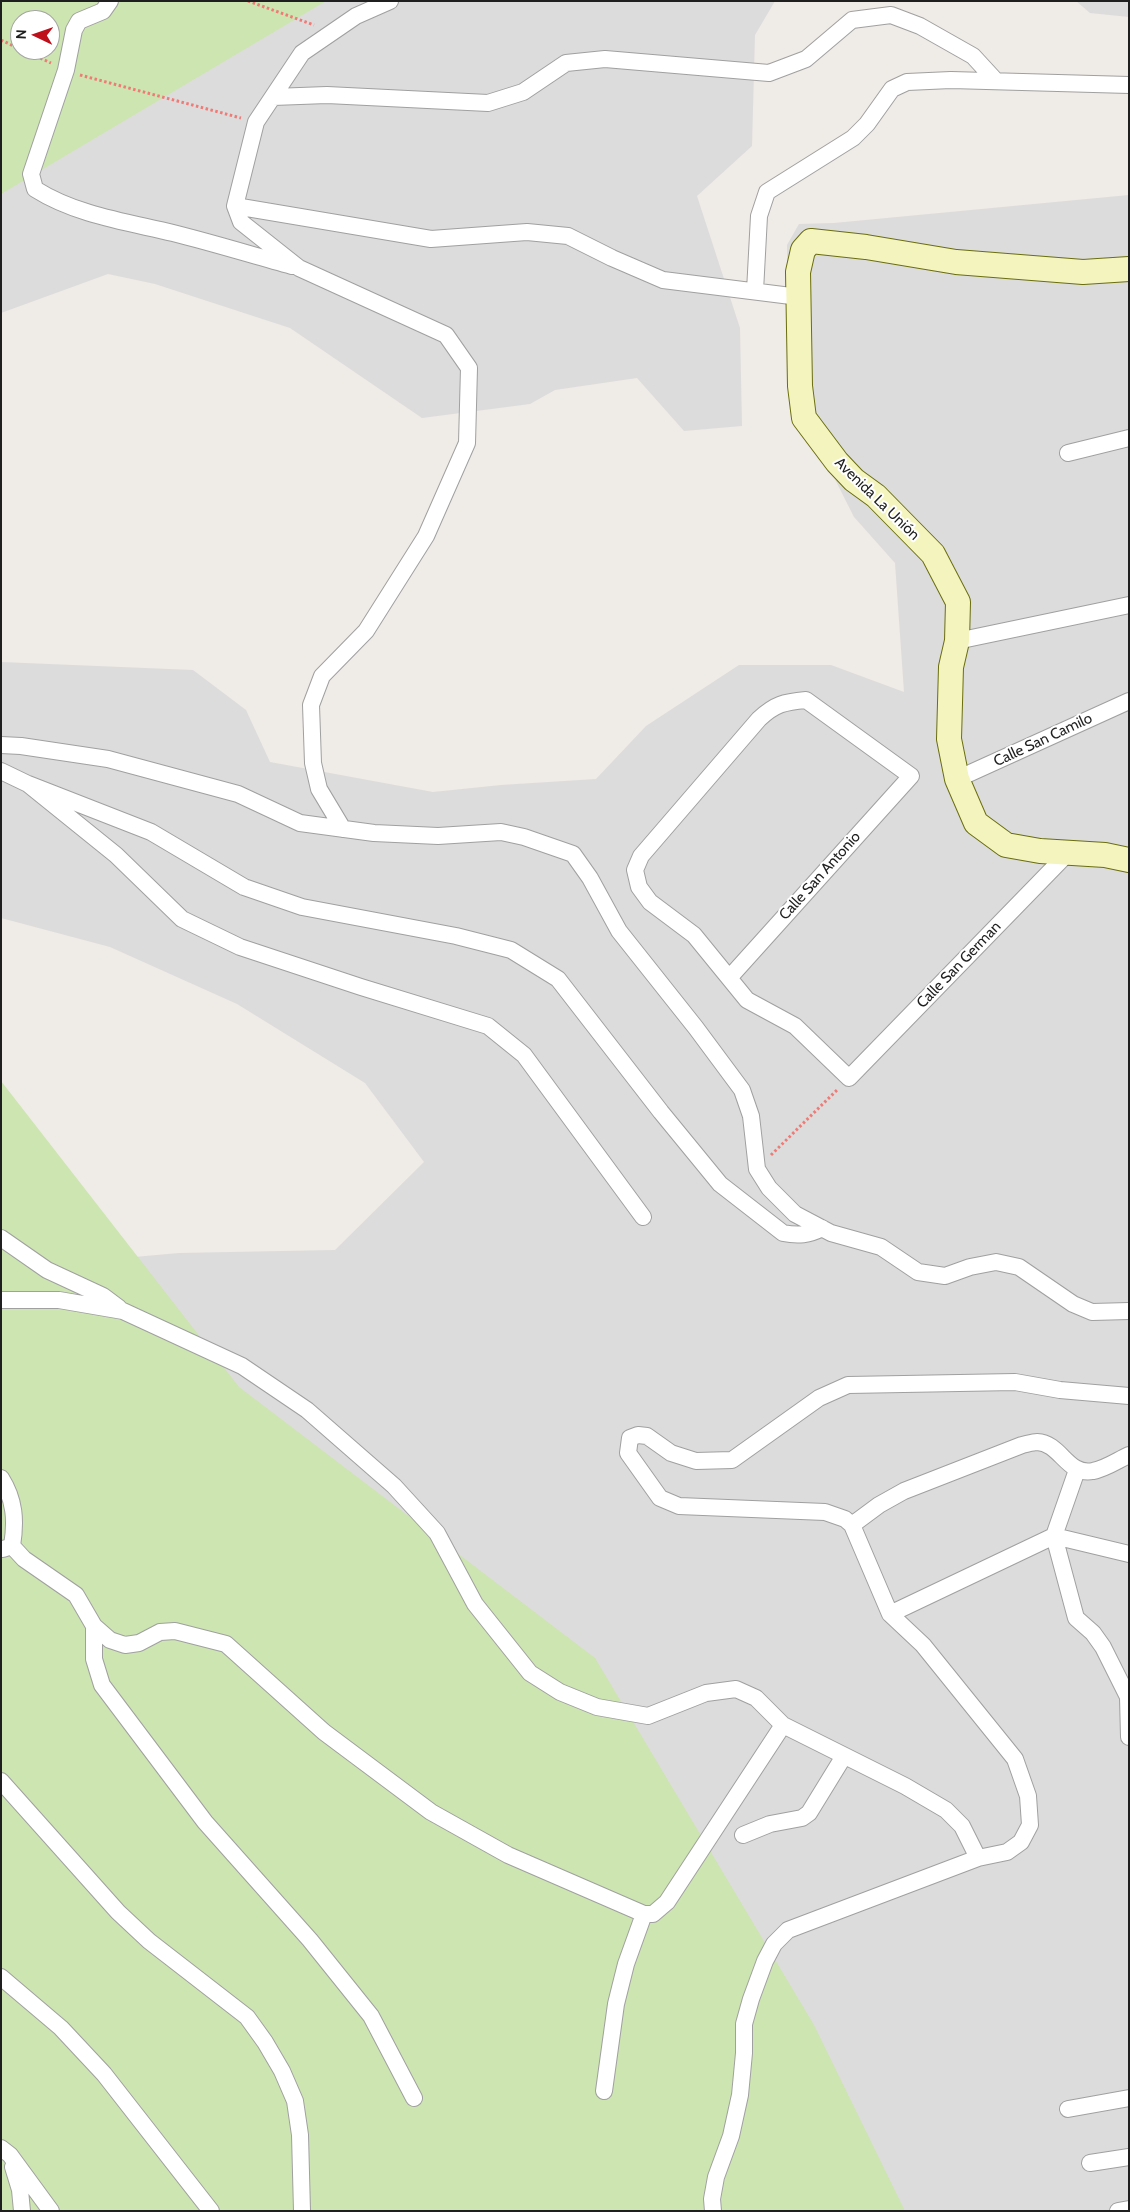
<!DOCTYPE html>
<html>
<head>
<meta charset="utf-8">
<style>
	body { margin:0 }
	#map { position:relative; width:1130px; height:2212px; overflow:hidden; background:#efebe6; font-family:Cabin,sans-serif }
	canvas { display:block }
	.frame { position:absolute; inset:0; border:2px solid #1f1f1f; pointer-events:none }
	.north { position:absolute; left:10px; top:10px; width:50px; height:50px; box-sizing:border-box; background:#fff; border:1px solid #a5a5a5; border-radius:50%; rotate:273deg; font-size:14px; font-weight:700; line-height:20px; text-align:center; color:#1f1f1f }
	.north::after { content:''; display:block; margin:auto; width:18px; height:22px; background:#bd101b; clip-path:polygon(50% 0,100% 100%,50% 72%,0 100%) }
</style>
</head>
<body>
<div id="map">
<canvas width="1130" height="2212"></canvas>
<div class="frame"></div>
<div class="north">N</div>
</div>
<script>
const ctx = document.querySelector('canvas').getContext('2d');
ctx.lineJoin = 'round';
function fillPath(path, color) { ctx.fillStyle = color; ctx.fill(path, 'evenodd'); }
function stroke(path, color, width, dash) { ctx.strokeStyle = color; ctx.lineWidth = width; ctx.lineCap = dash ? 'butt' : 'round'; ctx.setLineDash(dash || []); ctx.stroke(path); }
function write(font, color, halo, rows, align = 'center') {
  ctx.font = font + ' Cabin,sans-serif'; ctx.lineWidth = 4; ctx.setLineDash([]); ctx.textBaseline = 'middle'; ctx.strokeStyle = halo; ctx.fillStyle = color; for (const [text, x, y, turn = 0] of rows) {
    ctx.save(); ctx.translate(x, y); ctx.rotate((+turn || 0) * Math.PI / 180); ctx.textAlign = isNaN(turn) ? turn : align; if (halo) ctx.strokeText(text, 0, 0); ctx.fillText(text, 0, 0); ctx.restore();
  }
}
fillPath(new Path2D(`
	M1,1H775L755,35L752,146L697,196L740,328L742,426L684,431L637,378L555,390L530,404L422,418L290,328L155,284L108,274L1,313ZM20,20H50V50H20Z
	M1076,1H1129V17L1090,13Z
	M1129,195V2211H1V1269L179,1253L335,1250L424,1162L365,1083L237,1004L110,947L1,918V662L193,670L246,710L270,762L433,792L501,785L596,779L646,726L739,665H831L904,692L895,563L854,517L804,418L787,324V245L799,224L834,223Z`), '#dddcdc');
fillPath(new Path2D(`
	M1,1H326L1,194ZM20,20H50V50H20Z
	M1,1081L239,1387L595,1658L814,2025L905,2211H1Z`), '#cde5b0');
const minor = new Path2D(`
	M110,1L103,11L79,21L74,30L66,70L31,174L35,189C76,215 127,222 173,233C213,243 252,255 292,266
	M273,97L327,95L488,103L523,92L566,63L605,59L769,73L806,59L852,20L891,15L920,26L973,56L996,81
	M235,206L431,239L527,232L568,236L612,258L663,280L799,297
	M755,291L759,216L767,192L853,138L867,124L892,89L907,82L951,80L1129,85
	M1068,453L1129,438
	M957,641L1129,605
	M1,745L21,746L108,759L238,794L300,823L374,833L438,836L501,832L524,837L573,854L590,878L619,931L696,1028L742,1090L751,1116L757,1169L769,1188L795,1214L831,1233L881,1247L918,1272L945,1276L970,1267L996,1262L1019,1267L1073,1304L1092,1312L1129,1311
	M1,771L28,784L116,855L182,919L240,947L361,987L488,1026L524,1055L643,1217
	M957,779L1129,701
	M28,784L151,832L244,887L302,907L456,936L511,950L558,979L661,1112L720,1184L783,1233C798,1236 809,1235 822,1228
	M343,829L319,789L313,763L311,705L322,676L366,631L426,536L467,443L469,368L446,335L299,268L241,222L235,206L256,122L302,53L356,16L390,1
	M730,977L911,776L806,700C784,702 775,704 759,719L641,856L635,870L639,887L650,902L694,935L747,1000L795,1026L849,1078L1069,852
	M1,1238L47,1270L103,1296L119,1308
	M1,1300H59L123,1311L242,1366L307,1410L394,1486L437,1533L475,1604L530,1673L560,1692L597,1707L648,1716L706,1693L736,1689L756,1698L783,1725L905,1786L946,1810L962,1826L978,1858L1007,1852L1021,1842L1030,1825L1028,1796L1015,1759L923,1645L890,1614L852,1525L845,1519L825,1512L679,1506L660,1498L628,1453L630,1438L638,1435L647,1436L671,1453L696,1461L732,1460L819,1398L848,1385L1015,1382L1060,1390L1129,1396
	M1077,1470L1054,1536L1076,1618L1093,1633L1103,1647L1128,1697L1129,1737
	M1,1478C15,1500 16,1521 12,1546L3,1549
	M852,1525L879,1505L904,1491L1022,1445C1027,1444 1033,1442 1037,1442C1061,1443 1067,1476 1093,1471C1105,1469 1118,1460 1129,1455
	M12,1546L24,1559L76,1595L94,1626V1659L102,1685L205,1822L310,1940L371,2016L414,2098
	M890,1614L1054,1536L1129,1554
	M94,1626L110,1640L125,1645L139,1643L160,1632L175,1631L226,1644L324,1732L431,1812L508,1855L644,1914H653L667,1902L783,1725
	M1,1781L118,1912L149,1941L247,2017L265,2042L282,2071L295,2101L300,2135L302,2211
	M743,1835L770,1824L802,1818L809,1813L844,1756
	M1,1977L61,2028L104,2074L211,2211
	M604,2091L616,2004L626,1964L644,1914
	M1068,2109L1129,2098
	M1,2148L10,2155L51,2211
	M1090,2163L1129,2157
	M13,2167L20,2190L22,2211
	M713,2211L712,2199L716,2177L731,2136L740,2095L744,2053V2024L751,1999L765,1961L774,1944L788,1930L978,1858
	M1118,2211L1129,2209`);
const secondary = new Path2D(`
	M1129,269L1083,272L956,262L866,247L811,241L803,250L798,272L800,386L804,418L837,462L854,480L876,496L933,554L958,602L957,641L951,667L949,739L957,779L976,823L1006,845L1040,851L1105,855L1129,860`);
stroke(minor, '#a0a0a0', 18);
stroke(secondary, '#6a6e0e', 26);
stroke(new Path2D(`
	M248,1L314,25
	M1,40L20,49
	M22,50L51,63
	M80,75L241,118
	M771,1155L838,1089`), '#ef7b77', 3, [2.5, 2.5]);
stroke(minor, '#fff', 16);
stroke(secondary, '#f4f4be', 24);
write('15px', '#1f1f1f', '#fff', [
	["Avenida La Unión",877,499,44],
	["Calle San Camilo",1043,740,-25],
	["Calle San Antonio",820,876,-48],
	["Calle San German",959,965,-46]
]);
</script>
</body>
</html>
